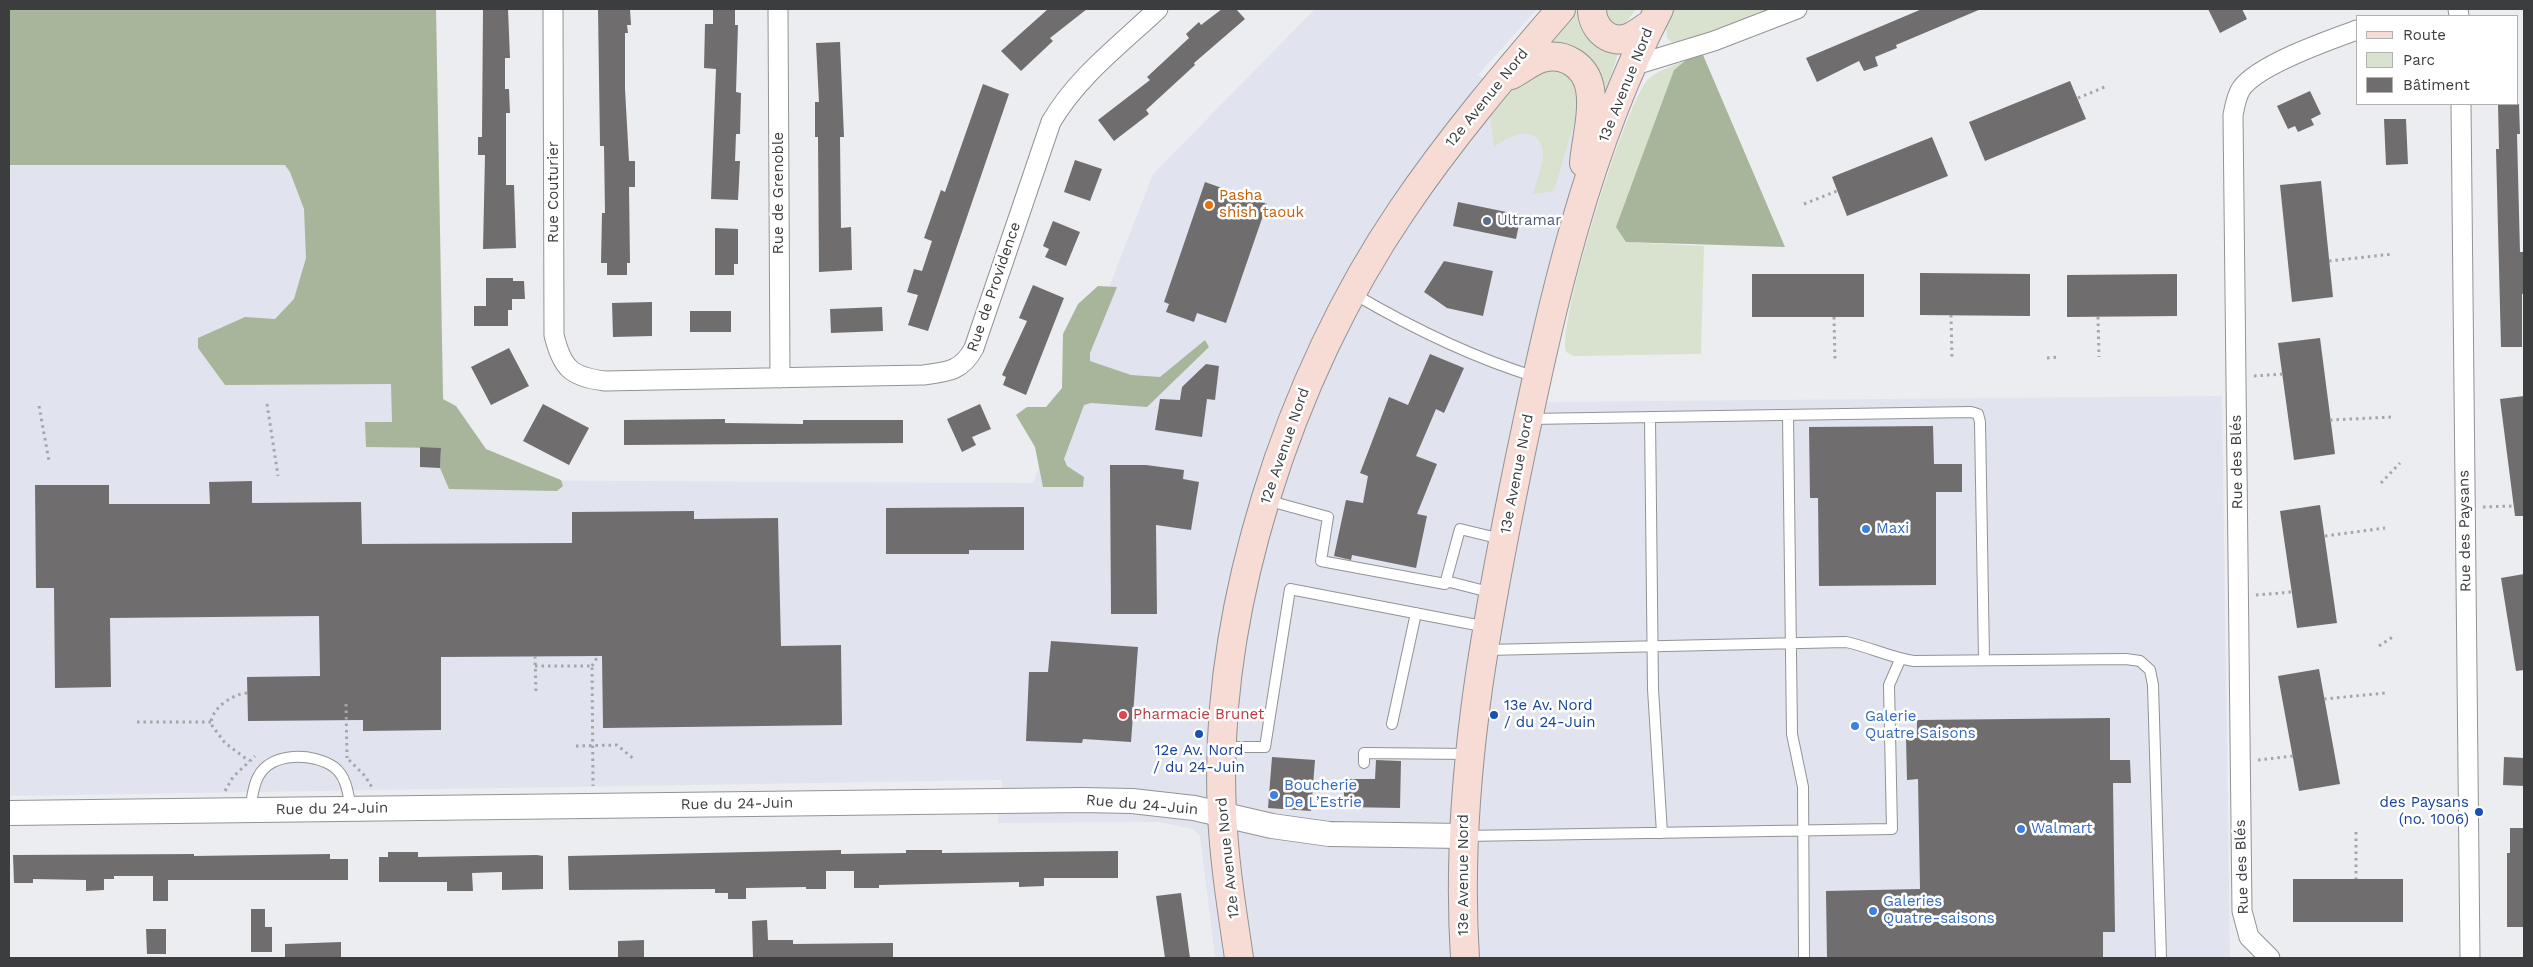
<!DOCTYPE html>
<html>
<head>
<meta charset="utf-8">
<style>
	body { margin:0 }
	#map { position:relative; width:2533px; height:967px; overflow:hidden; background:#ecedf0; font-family:"Work Sans",sans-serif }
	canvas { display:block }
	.frame { position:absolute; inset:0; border:10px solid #3c3d3e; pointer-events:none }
	.legend { position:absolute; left:2356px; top:15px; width:162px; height:90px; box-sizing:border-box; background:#fff; border:1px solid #b1b1b2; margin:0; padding:6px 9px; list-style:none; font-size:15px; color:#3c3d3e }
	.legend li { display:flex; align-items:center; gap:10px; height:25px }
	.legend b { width:25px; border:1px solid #b1b1b2 }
</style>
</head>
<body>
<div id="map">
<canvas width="2533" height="967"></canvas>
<div class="frame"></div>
<ul class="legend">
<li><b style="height:6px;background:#f7dbd5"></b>Route</li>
<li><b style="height:14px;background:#d8e2cf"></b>Parc</li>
<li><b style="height:14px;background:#706d6e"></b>Bâtiment</li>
</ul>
</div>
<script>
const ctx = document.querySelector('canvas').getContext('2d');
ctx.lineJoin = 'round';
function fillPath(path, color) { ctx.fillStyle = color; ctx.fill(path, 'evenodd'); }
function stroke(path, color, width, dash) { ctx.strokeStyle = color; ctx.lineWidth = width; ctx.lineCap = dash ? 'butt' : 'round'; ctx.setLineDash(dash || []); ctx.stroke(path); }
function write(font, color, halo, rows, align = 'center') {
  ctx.font = font + ' "Work Sans",sans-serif'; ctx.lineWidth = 5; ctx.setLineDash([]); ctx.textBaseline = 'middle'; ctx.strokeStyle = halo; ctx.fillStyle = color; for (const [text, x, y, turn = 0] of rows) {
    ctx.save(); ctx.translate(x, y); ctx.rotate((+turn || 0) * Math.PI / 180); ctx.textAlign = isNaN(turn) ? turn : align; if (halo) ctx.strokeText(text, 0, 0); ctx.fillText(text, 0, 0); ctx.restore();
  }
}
fillPath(new Path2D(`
	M9,9H436L445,480L1033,483L1153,174L1315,9H1537L1478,75L1494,86L1591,90L1542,402L2222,396L2230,958H1215L1200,836L1193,829L1159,822L998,823L1002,780L9,796Z`), '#e1e4ef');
fillPath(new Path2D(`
	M1578,9H1584L1619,51L1599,110L1544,46Z
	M1598,9H1636L1626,23L1616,26L1603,22Z
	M1674,9H1770L1696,37L1672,42L1667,38L1666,26Z
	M1686,60L1674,70L1626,242L1704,246L1701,354L1574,356L1566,352C1557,323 1624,109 1646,82C1654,71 1674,66 1686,60Z
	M1547,65L1572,72L1580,102L1554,191L1533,194C1536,182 1544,164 1543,152C1539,123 1509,135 1494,147L1490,115L1519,81Z`), '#d8e2cf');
fillPath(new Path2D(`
	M9,9H436L443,399L456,406L486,449L561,480L563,486L557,491L449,489L440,468L441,448L366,447L365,422H392L391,384L225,385L198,348V338L245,317L275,319L294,299L306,258L304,209L290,172L285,165H9Z
	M1703,55L1785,247L1626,242L1616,227L1674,70L1686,60Z
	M1098,286L1117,287L1090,353V361L1131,375L1160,377L1205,340L1209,347L1147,407L1091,403L1084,405L1064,459L1067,466L1084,477L1083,487H1043L1035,447L1016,415L1027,407H1046L1062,388L1063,334L1078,304Z`), '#a7b59a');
fillPath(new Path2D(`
	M483,9H508L510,58H505V89H509L510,113H506V185H514L516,248L483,249L485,155H478V137H482Z
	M598,9H630L631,25H627L628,33H625V89L629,161H635V187H629L630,263H627V275H607V263H601L602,213H605L604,146H600Z
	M713,9H735V25H738L736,92L741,93L740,134H736L735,161H740L738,200L711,199L716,69L704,68L705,24H713Z
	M1048,9H1087L1050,38L1053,41L1021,71L1001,51Z
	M1222,9H1236L1245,19L1194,63L1195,65L1146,110L1149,114L1114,141L1098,120L1150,80L1147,77L1189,38L1186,34L1199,22L1201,25Z
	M1922,9H1981L1896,45L1897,48L1875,57L1878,66L1864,71L1859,61L1817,82L1806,58Z
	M2208,9H2242L2247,19L2220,33Z
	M840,42L844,137H840L841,228L851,227L852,270L819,272L818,137H815V102H819L816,43Z
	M2070,81L2086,119L1985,161L1969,122Z
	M983,84L1009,94L928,331L908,325L918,295L907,292L914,269L922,271L932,241L924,238L941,190L945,192Z
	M2310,91L2321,114L2311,119L2314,125L2298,132L2295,126L2288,129L2277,106Z
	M2498,104H2519L2520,134H2517L2520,252H2524V294H2522V347H2501L2496,149H2499Z
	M2384,119H2406L2408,164L2386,165Z
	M1932,137L1948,176L1847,216L1832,177Z
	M1075,160L1102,169L1090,201L1064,192Z
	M2321,181L2333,297L2292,302L2280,185Z
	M1205,182L1267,204L1226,323L1197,313L1194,322L1166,312L1169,304L1164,302Z
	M1458,202L1521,215L1516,239L1453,226Z
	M1053,221L1080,232L1066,266L1045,257L1049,249L1043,246Z
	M715,228L738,229V264H734V275H715Z
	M1444,261L1493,271L1483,316L1447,308L1424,292Z
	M1920,273L2030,274V316L1920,315Z
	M1752,274H1864V317H1752Z
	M2177,274V316L2067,317V275Z
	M486,278H513V281H524L525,299H512V310H508V326H474V306H486Z
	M1033,285L1064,298L1026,395L1003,385L1006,377L1002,375L1027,321L1019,318Z
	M652,302V336L613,337L612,303Z
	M882,307L883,331L831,333L830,309Z
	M690,311H731V332H690Z
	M2320,338L2335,454L2294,460L2278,343Z
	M509,348L529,386L491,405L471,367Z
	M1430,354L1464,368L1444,413L1436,409L1416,456L1437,464L1417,514L1427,516L1416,568L1352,555L1351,560L1334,556L1346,500L1363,503L1368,476L1360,473L1389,397L1408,405Z
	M1206,364L1219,366L1215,400L1207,399L1202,437L1155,430L1160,399L1180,400L1182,387Z
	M2524,396V516H2515L2500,399Z
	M543,404L589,428L569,465L523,441Z
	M980,404L991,429L972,437L976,445L962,452L947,419Z
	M725,419V423L803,424V420H903V443L624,445V420Z
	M1933,426L1934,464H1962V492H1936V585L1819,586L1818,498H1810L1809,427Z
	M420,447L441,448L440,468L420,467Z
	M1110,465H1146L1184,470L1183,479L1199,482L1191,530L1156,525L1157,614H1111Z
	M252,481V503L361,502L362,544L572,543V512L694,511V519L778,518L781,646L841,645L842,725L603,728L602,656L441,657V730L363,731V720L248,721L247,677L320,676L319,616L110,618L111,687L55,688L54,588H36L35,485H109V504H210L209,482Z
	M2320,505L2337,623L2297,628L2280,511Z
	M1024,507V550H969V554H886V508Z
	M2524,574V670L2516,671L2501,578Z
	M1051,641L1138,647L1131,742L1083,739L1082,743L1026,741L1029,672H1048Z
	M2319,669L2340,784L2299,791L2278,676Z
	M2110,718V760H2130L2131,783H2113L2115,932H2103V958H1827L1826,891L1920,889L1918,779L1907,780L1906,738H1917V720Z
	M1272,757L1315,760L1311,811L1268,808Z
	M2504,757L2524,758V786L2503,785Z
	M1376,760L1401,761L1400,808L1344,807V779H1375Z
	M2510,828H2524V927H2507V853H2510Z
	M841,850V854L906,853V850H942V853L1118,851V878H1044V886L1019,887V882L879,885V888H854V871H826V889H806V887L746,888V899H728V893H715V889L569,890L568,856Z
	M388,852H418V857L537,855L543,856V889L502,890V872L472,873L473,891H447V882H379V857H388Z
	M194,854V856L330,854V859H348V880H168V901H153V876H114V879H104V890L86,891V880L33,879V883H14L13,855Z
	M2293,879H2403V922H2293Z
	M1181,893L1190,958H1165L1156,896Z
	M251,909H265V927H272V952H251Z
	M767,920L768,940H793V944L893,943V958H753L752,921Z
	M146,929H166V954H147Z
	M644,940V958H618V941Z
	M341,942V958H285V944Z`), '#706d6e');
const service = new Path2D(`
	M1354,294C1412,328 1471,357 1536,377
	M1788,415L1792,734L1803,787L1804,958
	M1650,417L1653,689L1662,833
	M1529,419L1971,412L1978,414L1980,422L1984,659
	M1266,500L1328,517L1321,561L1445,584L1460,529L1501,539
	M1446,581L1493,593
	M1485,650L1846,642C1870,647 1891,658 1914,661L2126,659L2140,661L2150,670L2153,685L2161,958
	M1392,724L1416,613
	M1223,747H1265L1290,589L1487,627
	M1364,763V753L1468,754
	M250,810C252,799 253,786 258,777C271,751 314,753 334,767C347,777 348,794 351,809
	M1464,836L1892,829L1889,685L1900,660`);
const minor = new Path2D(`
	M553,9L554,335C562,368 571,377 605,381L923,375C948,372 962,371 974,348L1051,122C1077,77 1121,44 1158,9
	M778,9L780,378
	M2458,9L2459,16
	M1632,66L1714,41L1797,9
	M2461,104L2470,958
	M2270,958L2249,937L2242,911L2233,115C2235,106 2236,97 2241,89C2257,65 2329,40 2357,30`);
const tertiary = new Path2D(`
	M9,813L1082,800L1132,801L1194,808L1272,826L1329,834L1463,836`);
const secondary = new Path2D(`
	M1592,9C1592,27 1608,45 1628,38C1636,35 1644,28 1651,24
	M1511,75C1521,70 1531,61 1542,58C1565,52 1586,66 1590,89C1594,112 1586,140 1584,163
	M1239,958C1232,910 1224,861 1222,813C1212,611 1289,376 1402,210C1450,139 1505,74 1561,9
	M1465,958C1454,789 1486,622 1520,457C1552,304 1586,149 1659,9`);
stroke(service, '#929395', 12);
stroke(minor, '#929395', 21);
stroke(tertiary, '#929395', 26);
stroke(secondary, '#929395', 30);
stroke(new Path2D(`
	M2078,98L2107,86
	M1804,204L1837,191
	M2329,261L2393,254
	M1951,315L1952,359
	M1834,317L1835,360
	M2098,317L2099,357
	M2047,358L2058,357
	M2254,376L2283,374
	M267,404L278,476
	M39,406L49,461
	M2330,420L2393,417
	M2381,483L2400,463
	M2483,507L2513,506
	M2325,536L2385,528
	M2256,595L2292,592
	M2379,646L2394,636
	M535,656L536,693
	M535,666H592L593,786
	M592,666L598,656
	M247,693C233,694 211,708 211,724L225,743L249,761
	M2324,699L2386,693
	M346,704L347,758
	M137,722H211
	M576,746L617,745L635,760
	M349,760L365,776L373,789
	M2258,760L2293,756
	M225,791L233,777L255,756
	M2356,832V879`), '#a5a6a8', 3, [2.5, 4]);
stroke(service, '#fff', 10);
stroke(minor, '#fff', 19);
stroke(tertiary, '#fff', 24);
stroke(secondary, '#f7dbd5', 28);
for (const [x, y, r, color] of [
	[1209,205,5,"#e8710a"],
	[1487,221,5,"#5c6f8a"],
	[1866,529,5,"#3f7fe0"],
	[1123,715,5,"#e0444e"],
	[1494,715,5,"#1a4fb4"],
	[1855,726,5,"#3f7fe0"],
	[1199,734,5,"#1a4fb4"],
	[1274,795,5,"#3f7fe0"],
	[2479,812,5,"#1a4fb4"],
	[2021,829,5,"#3f7fe0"],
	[1873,911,5,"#3f7fe0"]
]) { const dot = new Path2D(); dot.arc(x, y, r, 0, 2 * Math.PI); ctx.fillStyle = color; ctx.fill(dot); stroke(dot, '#fff', 2); }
write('15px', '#3c3d3e', '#fff', [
	["13e Avenue Nord",1626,85,-68],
	["12e Avenue Nord",1487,98,-51],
	["Rue Couturier",554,192,-90],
	["Rue de Grenoble",779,193,-90],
	["Rue de Providence",994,287,-71],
	["12e Avenue Nord",1285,446,-71],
	["Rue des Blés",2237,462,-91],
	["13e Avenue Nord",1517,474,-79],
	["Rue des Paysans",2465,531,-91],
	["Rue du 24-Juin",737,804,-1],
	["Rue du 24-Juin",1142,805,5],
	["Rue du 24-Juin",332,809,-1],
	["12e Avenue Nord",1228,858,-96],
	["Rue des Blés",2242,867,-92],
	["13e Avenue Nord",1464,875,-90]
]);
write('15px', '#c56008', '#fff', [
	["Pasha",1219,196],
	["shish taouk",1219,213]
], 'left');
write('15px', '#4e5e75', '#fff', [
	["Ultramar",1497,221]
], 'left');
write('15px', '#366cbe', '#fff', [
	["Maxi",1876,529],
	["Galerie",1865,717],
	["Quatre Saisons",1865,734],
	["Boucherie",1284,786],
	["De L’Estrie",1284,803],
	["Walmart",2031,829],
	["Galeries",1883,902],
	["Quatre-saisons",1883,919]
], 'left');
write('15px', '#164399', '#fff', [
	["13e Av. Nord",1504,706],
	["/ du 24-Juin",1504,723],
	["12e Av. Nord",1199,751,"center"],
	["/ du 24-Juin",1199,768,"center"],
	["des Paysans",2469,803,"right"],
	["(no. 1006)",2469,820,"right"]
], 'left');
write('15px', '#be3a42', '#fff', [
	["Pharmacie Brunet",1133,715]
], 'left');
</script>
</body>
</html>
